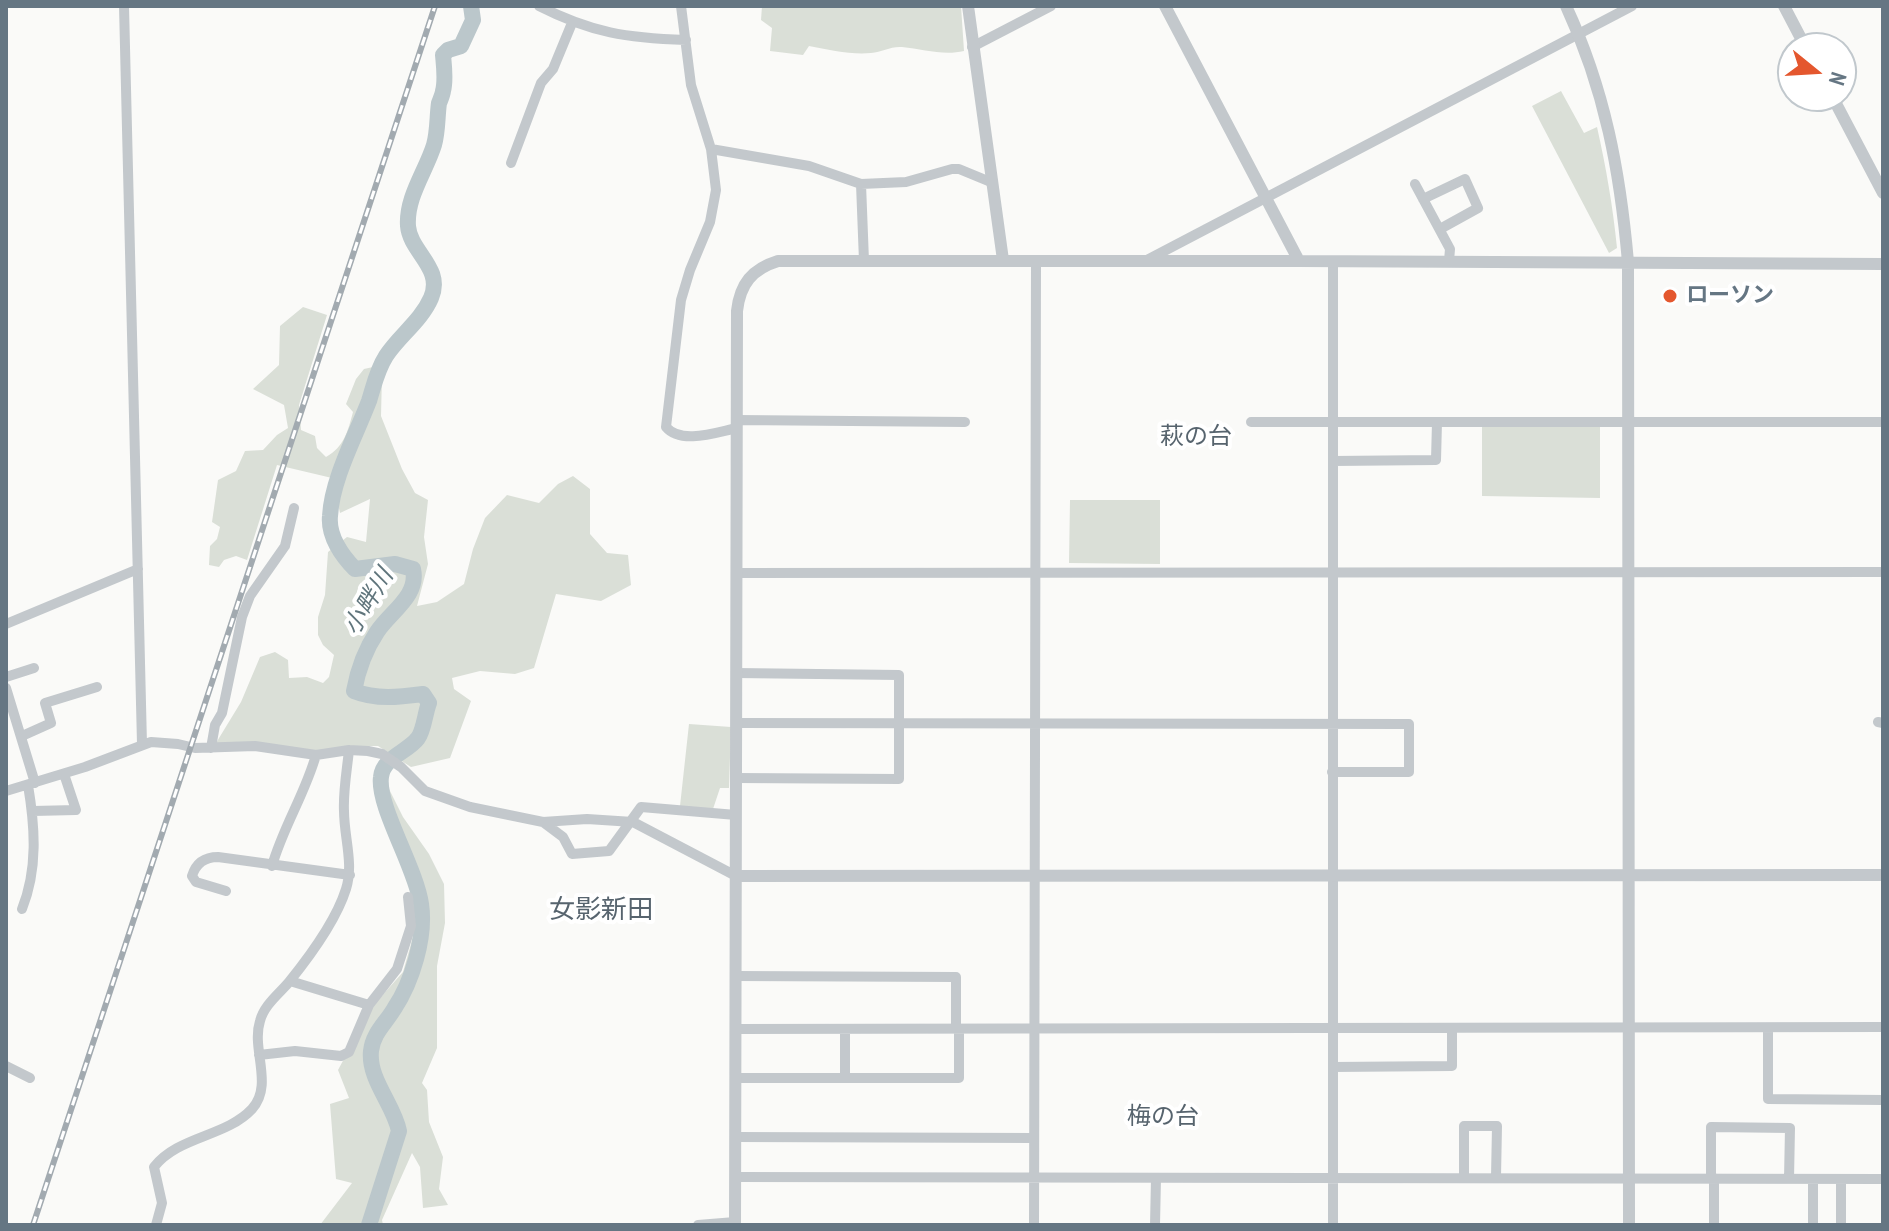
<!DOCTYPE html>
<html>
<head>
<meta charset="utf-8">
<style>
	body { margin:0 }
	#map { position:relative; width:1889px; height:1231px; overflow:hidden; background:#fafaf8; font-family:"PT Sans Narrow",sans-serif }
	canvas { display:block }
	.frame { position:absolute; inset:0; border:8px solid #657683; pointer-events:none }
	.north { position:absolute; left:1777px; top:32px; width:80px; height:80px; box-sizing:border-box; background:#fff; border:2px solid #c1c8cd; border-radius:50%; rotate:108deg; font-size:22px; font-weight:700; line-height:32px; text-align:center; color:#657683 }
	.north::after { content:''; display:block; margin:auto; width:28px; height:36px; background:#e4572e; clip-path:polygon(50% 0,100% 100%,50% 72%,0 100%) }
</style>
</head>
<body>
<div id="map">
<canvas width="1889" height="1231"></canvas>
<div class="frame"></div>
<div class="north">N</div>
</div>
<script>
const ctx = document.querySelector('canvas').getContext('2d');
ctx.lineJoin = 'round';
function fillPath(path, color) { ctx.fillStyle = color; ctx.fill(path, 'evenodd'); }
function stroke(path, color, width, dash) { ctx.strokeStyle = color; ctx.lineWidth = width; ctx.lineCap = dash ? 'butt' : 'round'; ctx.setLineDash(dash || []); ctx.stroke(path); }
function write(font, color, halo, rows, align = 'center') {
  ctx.font = font + ' "PT Sans Narrow","Noto Sans JP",sans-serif'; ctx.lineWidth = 8; ctx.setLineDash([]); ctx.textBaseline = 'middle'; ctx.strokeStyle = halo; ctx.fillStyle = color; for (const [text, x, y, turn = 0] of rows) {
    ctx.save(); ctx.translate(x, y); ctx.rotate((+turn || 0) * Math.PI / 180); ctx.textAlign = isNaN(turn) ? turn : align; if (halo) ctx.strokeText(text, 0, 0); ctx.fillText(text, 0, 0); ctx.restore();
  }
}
fillPath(new Path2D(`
	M762,6H961L964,51C943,56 923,49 902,47C891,46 882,52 871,53C852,55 829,50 809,46L803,55L770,51L772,28L761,20Z
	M1561,91L1584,133L1597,127C1606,167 1613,207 1617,248L1609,253L1532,106Z
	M303,307L327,315L299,405L301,430L315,436L317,448L326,457C344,447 348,431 353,412L346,404L356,379L364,369L373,367L382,375L381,416L402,469L415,493L428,500L424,537L428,564L417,606L437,602L464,584L473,549L485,518L507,495L539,503L558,484L573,476L590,489V534L607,553L628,555L631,585L601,601L556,594L534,668L515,674L480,671L452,678L454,689L471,701L450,758L411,767L378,746H348L314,753L216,743L241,702L260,657L275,652L288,660L289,678L307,677L323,683L329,677L334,655L323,645L318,635V617L325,595L328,552L347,537L366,542L370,499L340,513L332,478L277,465L247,560L236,556L224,560L219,567L209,565L210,546L217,539L220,527L212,522L218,480L236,471L245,451L263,450L277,435L288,428L284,405L253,389L279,365L280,326Z
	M1482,425H1600V498L1482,496Z
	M1070,500H1160V564L1069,563Z
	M689,724L731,727L729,788H720L713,809L680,806Z
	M387,785L403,817L429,854L444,884L445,923L437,966V1048L422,1083L427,1090L429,1122L443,1157L439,1189L448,1205L423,1208L420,1167L412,1153L382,1220L383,1225H320L352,1183L336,1179L330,1104L349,1098L338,1070L372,1007L403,972L417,923L407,849L393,814Z`), '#dadfd7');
stroke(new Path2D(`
	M369,1225L399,1131C394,1105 368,1079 371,1051C373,1033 385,1024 394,1009C412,982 426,937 421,904C416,868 377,806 381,777C383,757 408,752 418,738C424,730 425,713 429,703L423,694C400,697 376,700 354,691C358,669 365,650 377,632C391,611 419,596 413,569L395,564L355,569C342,556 328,536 330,516C332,479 356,435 369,401C374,385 377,370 386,356C399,336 421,321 431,298C444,268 410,252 408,226C406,197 426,171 434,145C438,131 437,117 439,103C440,101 443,93 443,91C446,80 444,66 443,55L448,50L461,46L473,20L471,6`), '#bbc7cb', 16);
stroke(new Path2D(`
	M124,6L142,744
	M539,6C592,33 627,38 686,40
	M681,6L691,85L711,149L716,190L710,222L690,270L681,300L666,427C681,445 717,432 737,428
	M972,47L1051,6
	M711,149L809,166L861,184L906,182L952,169H959L993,183
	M511,163L541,83L553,69L572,23
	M861,184L864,261
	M1415,184L1450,249L1449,261
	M1423,199L1465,179L1478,208L1440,229
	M1147,260L1632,6
	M1333,261V1225
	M737,420L965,422
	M1251,422H1883
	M1333,461L1436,460L1437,422
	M736,573L1883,572
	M6,624L138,569
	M6,677L34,668
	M6,688L35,783
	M1878,722L1883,723
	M736,723L1409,724V772H1332
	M22,736L51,723L45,703L97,687
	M211,748L215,725L222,713L242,617L250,596L285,546L294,508
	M736,778L899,779V675L736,673
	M6,791L85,767L151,742L178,744L195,748L255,746L316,755L349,750L368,751L382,754L401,767L425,791L470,807L543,822L587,819L633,822L736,876
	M33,811L76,810L64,774
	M543,822L563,837L572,854L609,851L641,807L736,815
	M272,866C283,827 305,794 316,755
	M226,891L196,882L192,876C196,863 205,857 218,857L350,875
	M22,909C38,869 35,827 28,785
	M735,976L956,977V1029
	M290,981L369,1005
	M1768,1028V1099L1883,1100
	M735,1029L1883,1027
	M845,1029V1076
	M259,1055L295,1051L341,1056L349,1052L369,1005L397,969L411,926L408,897
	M6,1066L30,1078
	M1333,1067L1452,1066V1028
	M735,1078H959V1029
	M735,1137L1034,1138
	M735,1177L1883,1179
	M1464,1177V1126H1497L1496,1177
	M1711,1178V1127L1790,1128L1789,1179
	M156,1225L162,1203L154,1167C178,1136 226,1137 252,1109C274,1085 251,1049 260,1021C264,1005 279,994 289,982C310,956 336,921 346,889C354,864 344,837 344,811C343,791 347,770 349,750
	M698,1225L735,1222
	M1034,1225L1036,261
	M1155,1225L1156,1178
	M1714,1225V1178
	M1813,1225V1179
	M1841,1225V1180`), '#c3c8cc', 10);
stroke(new Path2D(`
	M968,6L1003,260
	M1165,6L1299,261
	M1566,6C1605,90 1620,171 1628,262L1629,1225
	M1784,6L1806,48
	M1832,96L1883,193
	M736,876L1883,875
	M735,1225L737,311C740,284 752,269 778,261H1299L1883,264`), '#c3c8cc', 12);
const rail = new Path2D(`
	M33,1225L435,6`);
stroke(rail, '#a2aab0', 6);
stroke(rail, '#fff', 3, [9]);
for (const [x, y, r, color] of [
	[1670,296,8,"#e4572e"]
]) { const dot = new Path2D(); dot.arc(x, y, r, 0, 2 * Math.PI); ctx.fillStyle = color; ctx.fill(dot); stroke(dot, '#fff', 3); }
write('bold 22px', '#657683', '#fff', [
	["ローソン",1686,296]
], 'left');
write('24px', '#57646e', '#fff', [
	["萩の台",1196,437],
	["梅の台",1163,1117]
]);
write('italic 24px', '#60757c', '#fff', [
	["小畔川",369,602,-59]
]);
write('26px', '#57646e', '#fff', [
	["女影新田",601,911]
]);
</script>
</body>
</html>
